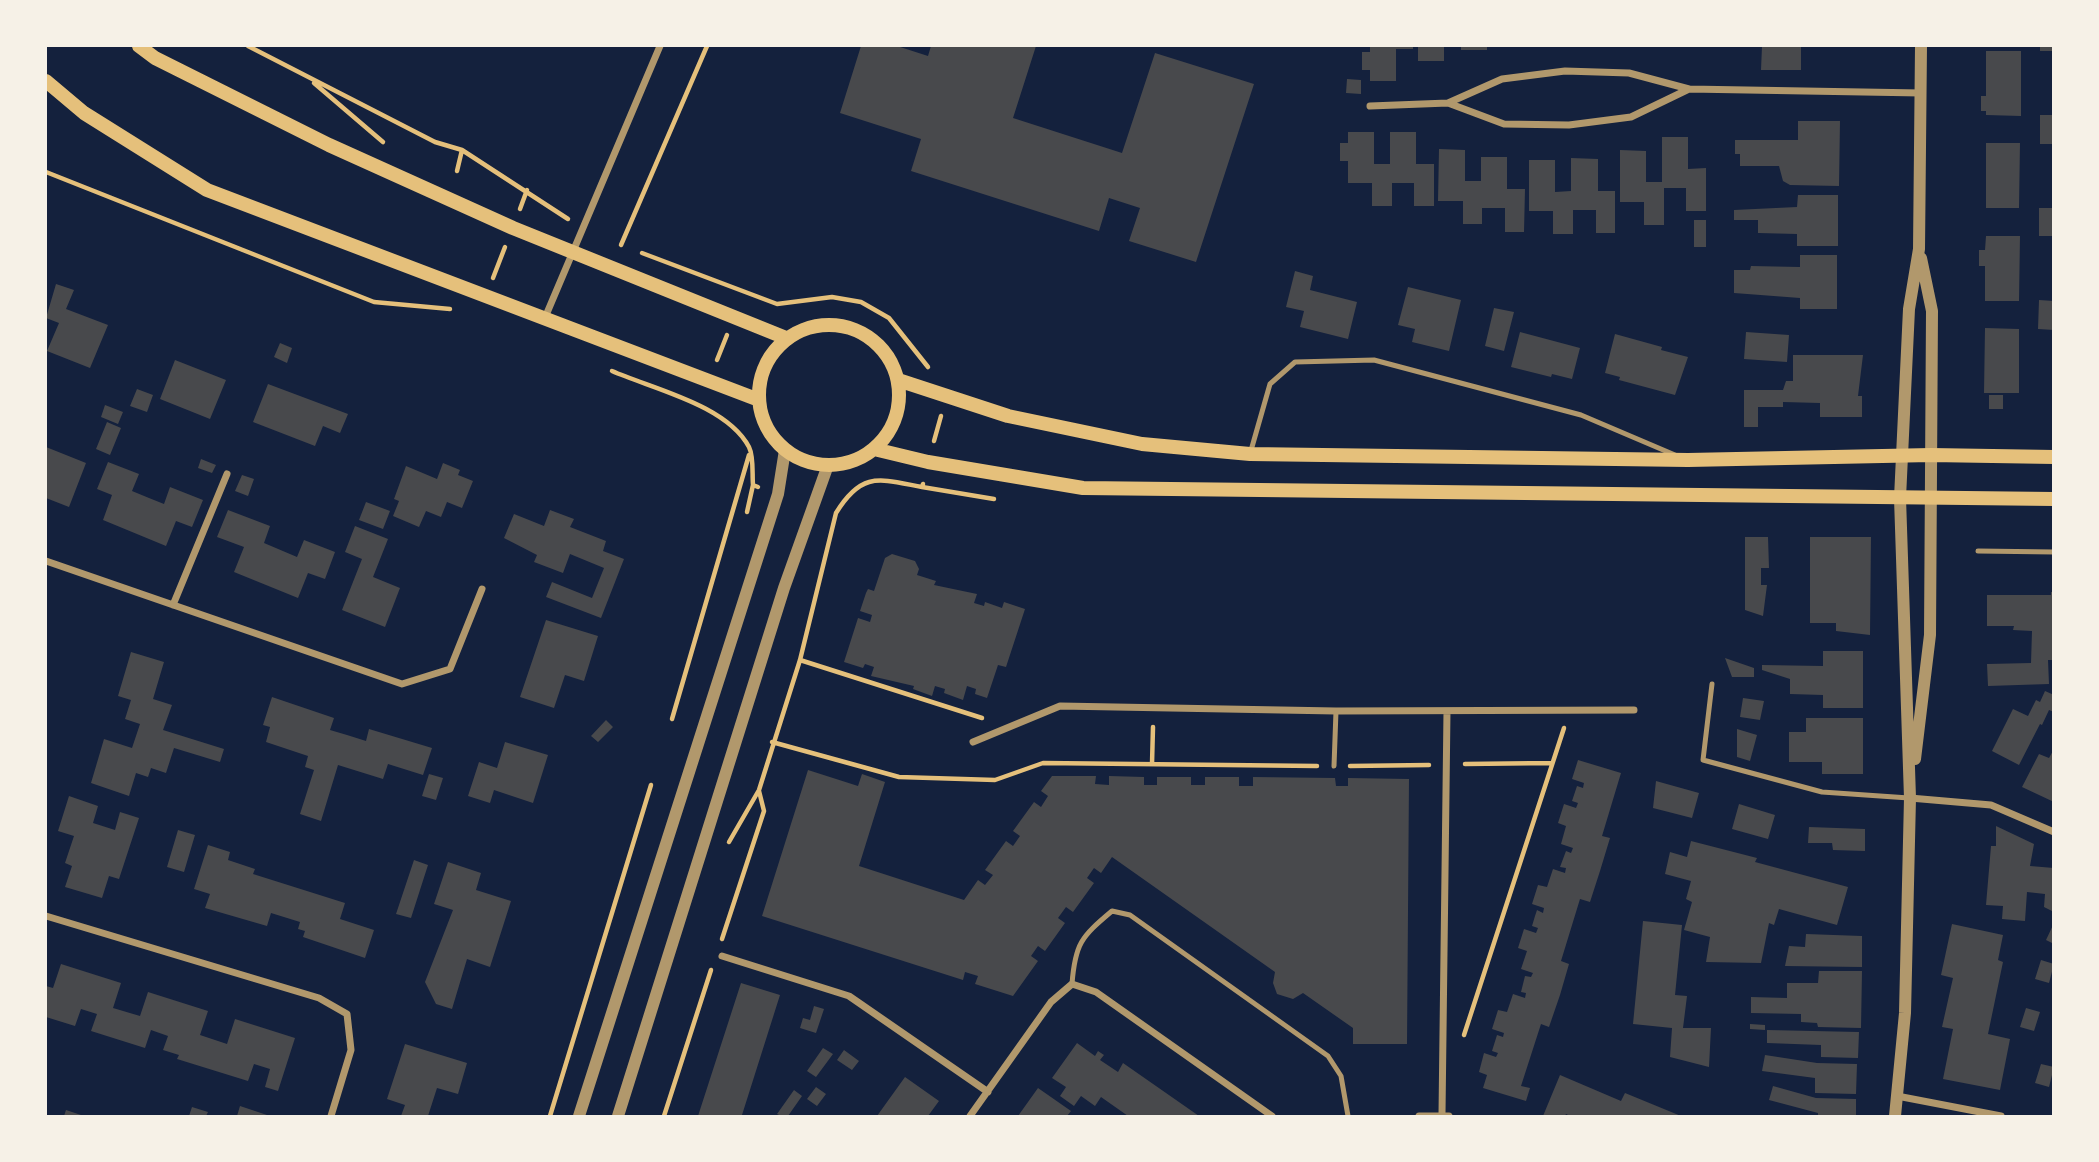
<!DOCTYPE html>
<html>
<head>
<meta charset="utf-8">
<style>
	body { margin:0 }
	#map { position:relative; width:2099px; height:1162px; overflow:hidden; background:#14213d; font-family:Arial,sans-serif }
	canvas { display:block }
	.frame { position:absolute; inset:0; border:47px solid #f6f1e7; pointer-events:none }
</style>
</head>
<body>
<div id="map">
<canvas width="2099" height="1162"></canvas>
<div class="frame"></div>
</div>
<script>
const ctx = document.querySelector('canvas').getContext('2d');
ctx.lineJoin = 'round';
function fillPath(path, color) { ctx.fillStyle = color; ctx.fill(path, 'evenodd'); }
function stroke(path, color, width, dash) { ctx.strokeStyle = color; ctx.lineWidth = width; ctx.lineCap = dash ? 'butt' : 'round'; ctx.setLineDash(dash || []); ctx.stroke(path); }
fillPath(new Path2D(`
	M861,46H897L928,56L931,46H1036L1013,118L1122,153L1155,53L1254,84L1196,262L1129,241L1140,208L1109,198L1099,231L911,171L921,139L840,113Z
	M1370,46H1413V49H1396V81H1370V70H1362V52H1370Z
	M1418,46H1444V61H1418Z
	M1461,46H1487V50H1461Z
	M1762,46H1801V70H1761Z
	M2040,46H2054V51H2040Z
	M1986,51H2021V116L1986,115V111H1981V96H1986Z
	M1347,79L1361,80V94L1346,93Z
	M2040,115H2054V144H2040Z
	M1798,121H1840L1839,186L1790,185L1783,181L1779,166H1740V154H1735V140H1798Z
	M1348,132H1374V164H1390V132H1416V164H1434V206H1414V183H1392V206H1372V183H1348V161H1340V143H1348Z
	M1662,137H1688V169L1706,168V211H1686V188H1664V225H1644V202H1620V150L1646,151V182H1662Z
	M1986,143H2020L2019,208H1986Z
	M1439,149L1465,150V181H1481V157H1507V189H1525L1524,232H1505V208H1482V224H1463V201H1438Z
	M1571,158L1598,159V191H1615V233H1596V210H1573V234H1553V211H1529V160H1555V192L1571,191Z
	M1798,195H1838V246H1797V234L1758,233V220H1734V210L1797,207Z
	M2039,208H2054V236H2039Z
	M1694,220H1706V247H1694Z
	M1986,236H2020L2019,301H1985V266H1979V250H1985Z
	M1800,255H1837V309H1800V298L1734,293V270H1750L1751,266L1800,267Z
	M1295,271L1313,276L1310,290L1357,302L1348,339L1300,327L1304,311L1286,307Z
	M56,284L74,290L66,309L108,325L90,368L47,351L59,323L46,318Z
	M1408,287L1461,300L1449,351L1412,342L1415,329L1398,325Z
	M2039,300L2054,301V330L2038,329Z
	M1494,308L1514,312L1504,351L1485,346Z
	M1985,328L2019,329V393H1984Z
	M1520,332L1580,348L1572,379L1552,374L1551,377L1511,367Z
	M1746,332L1789,335L1787,362L1744,359Z
	M1615,334L1662,347L1661,350L1688,357L1675,395L1619,380L1620,377L1605,373Z
	M280,343L292,348L287,363L274,357Z
	M1793,355H1863L1858,396H1862V417H1820V403L1783,402V407H1758V427H1744V390H1783L1786,381H1793Z
	M175,360L226,380L210,419L160,399Z
	M268,384L348,414L340,433L323,426L315,446L253,422Z
	M137,389L153,395L147,412L130,406Z
	M1989,395H2003V409H1989Z
	M105,405L123,412L118,424L101,417Z
	M107,422L121,428L110,455L96,449Z
	M46,447L86,463L69,507L46,498Z
	M201,459L216,465L212,473L198,468Z
	M108,462L139,474L132,491L149,498L164,504L170,487L203,500L192,527L176,521L166,546L103,520L112,495L97,489Z
	M443,463L460,470L458,475L473,481L462,508L447,502L441,517L426,511L419,527L393,516L399,501L394,499L406,466L437,479Z
	M242,475L254,479L248,496L235,491Z
	M366,502L390,511L383,529L359,520Z
	M228,510L270,526L264,543L297,557L304,540L335,552L325,579L308,573L298,598L234,572L244,547L217,537Z
	M550,510L574,519L570,527L606,541L603,551L624,559L601,618L546,597L552,582L592,598L604,568L570,554L563,573L534,562L537,555L504,538L514,514L544,526Z
	M355,526L388,539L373,577L400,588L385,627L342,610L362,559L345,552Z
	M1745,537H1768L1769,568H1761V585H1767L1763,616L1745,610Z
	M1810,537H1871L1870,635L1836,631V623H1810Z
	M892,554L915,561L919,569L917,575L936,581L934,585L977,594L974,603L984,606L985,602L1002,608L1004,602L1025,609L1006,667L998,665L987,698L975,694L976,689L967,686L963,700L944,693L945,689L935,686L932,696L913,689L914,686L871,676L874,667L865,664L863,668L844,662L858,618L870,622L872,615L860,611L866,593L868,589L874,591L885,558Z
	M2051,592H2054V660H2048L2049,684L1988,686L1987,664L2031,663L2032,631L2013,630L2014,626H1987V595H2051Z
	M546,620L598,636L584,681L565,675L554,708L520,697Z
	M1823,651H1863V708H1823V695L1790,694V679L1762,670V665L1823,666Z
	M131,652L164,662L153,699L172,705L163,730L224,749L220,762L174,748L166,773L151,768L148,777L136,773L129,796L91,783L104,739L132,748L140,724L125,719L131,700L118,696Z
	M1725,658L1754,668V677H1732Z
	M2045,691L2054,695V712L2049,710L2042,725L2040,724L2019,765L1992,751L2013,709L2028,716L2036,700L2040,702Z
	M272,697L334,718L330,730L347,735L366,741L369,729L432,748L423,775L388,764L383,779L338,765L321,821L300,814L314,770L305,767L308,756L266,742L270,727L263,725Z
	M1743,698L1764,701L1760,720L1740,717Z
	M1806,718H1863V774H1822V762H1789V732H1806Z
	M606,720L613,727L598,742L591,736Z
	M1737,729L1757,735L1750,761L1737,757Z
	M505,742L548,755L533,803L494,790L490,803L468,796L479,762L497,768Z
	M2054,749V802L2022,787L2039,754L2049,758Z
	M1578,760L1621,773L1602,836L1610,838L1600,871L1590,902L1580,899L1561,961L1569,964L1560,995L1549,1027L1541,1024L1521,1086L1530,1088L1526,1101L1483,1088L1487,1075L1479,1072L1484,1053L1496,1057L1498,1053L1492,1051L1497,1035L1503,1037L1504,1033L1492,1029L1498,1010L1507,1012L1513,994L1525,998L1526,993L1521,992L1525,976L1531,977L1533,973L1521,969L1527,951L1518,948L1524,929L1536,933L1538,928L1532,926L1535,916L1537,910L1543,913L1544,908L1532,904L1538,885L1547,887L1553,869L1565,873L1566,868L1560,867L1566,851L1571,853L1573,848L1561,844L1566,826L1558,823L1564,804L1576,808L1578,803L1572,801L1577,786L1583,788L1584,783L1572,779Z
	M808,770L858,786L862,774L885,782L859,866L964,900L978,880L985,885L993,875L985,870L1006,841L1013,846L1020,836L1013,831L1034,802L1041,807L1048,796L1041,791L1052,776H1096L1095,784L1109,785V776L1144,777V785H1157V777H1191V785H1205V777H1239V786H1253V777L1335,778L1336,786H1348V778L1409,779L1407,1044H1353V1028L1303,993L1293,999L1277,994L1273,983L1275,972L1112,857L1101,873L1094,868L1087,878L1094,883L1073,912L1066,907L1058,918L1065,923L1045,951L1038,946L1031,956L1038,961L1013,996L975,984L978,976L965,972L963,980L762,916Z
	M429,774L443,778L436,800L422,796Z
	M1656,781L1699,793L1692,818L1653,808Z
	M69,796L98,806L93,823L115,830L120,812L139,818L119,879L109,876L102,898L65,887L72,866L65,863L74,836L58,831Z
	M1739,804L1775,815L1768,839L1732,829Z
	M1996,826L2034,844L2030,866L2054,868V912L2044,907L2045,894L2027,892L2025,921L2002,919L2003,906L1986,905L1991,846H1996Z
	M1809,827L1865,829V851L1833,850L1832,843H1808Z
	M178,830L195,835L184,872L167,867Z
	M1691,841L1757,858L1755,862L1848,887L1837,925L1779,909L1774,925L1769,923L1761,963L1706,962L1710,937L1684,930L1692,902L1686,899L1691,881L1665,874L1670,852L1687,857Z
	M208,845L230,852L228,860L255,869L253,874L345,903L340,919L374,930L365,958L303,937L305,931L298,929L300,922L271,913L267,926L205,908L210,894L194,889Z
	M414,860L428,865L411,918L396,914Z
	M448,862L481,873L476,890L511,901L490,967L467,959L452,1009L436,1004L425,982L453,910L434,904Z
	M1643,921L1682,925L1675,995L1687,996L1683,1028H1711L1709,1067L1670,1057L1672,1028L1633,1024Z
	M2054,923V944L2046,940Z
	M1952,924L2003,935L1998,960L2003,962L1988,1034L2010,1039L2000,1090L1943,1079L1953,1029L1942,1027L1953,978L1941,975Z
	M1806,934L1862,936V967L1785,966L1789,946L1805,947Z
	M2041,960L2054,964L2049,983L2035,979Z
	M61,964L121,983L113,1008L140,1016L148,992L208,1011L200,1035L227,1044L235,1019L295,1038L278,1091L265,1087L270,1069L254,1064L248,1081L177,1059L179,1055L163,1050L168,1036L151,1030L145,1048L91,1031L97,1014L81,1009L75,1026L46,1017V986L53,988Z
	M1819,971H1862L1861,1028L1818,1027L1817,1023L1801,1022V1014L1751,1013V997L1787,998V983H1818Z
	M741,983L780,995L742,1115L698,1116Z
	M814,1006L824,1009L816,1033L800,1028L803,1018L810,1020Z
	M2026,1008L2040,1012L2034,1031L2020,1027Z
	M1750,1024L1765,1025V1030L1750,1029Z
	M1767,1030L1859,1032L1858,1058L1821,1057V1045L1767,1043Z
	M1077,1043L1095,1056L1098,1051L1104,1055L1100,1060L1118,1072L1123,1063L1199,1116H1128L1101,1097L1095,1106L1081,1096L1074,1106L1060,1096L1066,1087L1052,1078Z
	M405,1044L467,1063L458,1094L437,1088L428,1116H401L405,1105L387,1099Z
	M823,1048L833,1054L816,1077L807,1071Z
	M844,1050L859,1061L852,1070L837,1060Z
	M1765,1055L1817,1063L1857,1064L1856,1094L1815,1093V1078L1762,1071Z
	M2041,1064L2054,1067L2049,1087L2035,1083Z
	M1560,1075L1621,1101L1625,1093L1681,1116H1570L1566,1114L1565,1116H1543Z
	M905,1077L939,1101L928,1116H877Z
	M1773,1086L1816,1098L1856,1099V1116H1818V1113L1769,1100Z
	M816,1087L826,1094L817,1106L807,1099Z
	M1038,1088L1071,1111L1067,1116H1018Z
	M794,1090L802,1096L788,1116H781L777,1114Z
	M240,1106L270,1116H237Z
	M192,1107L208,1112L206,1116H189Z
	M66,1110L84,1116H64Z`), '#48494c');
stroke(new Path2D(`
	M248,46L435,142L462,150L568,219
	M314,83L383,142
	M457,171L462,150
	M46,172L374,302L450,309
	M520,209L527,190
	M621,245L707,46
	M642,253L777,304L832,297L861,302L889,318L928,367
	M493,278L505,247
	M717,360L727,335
	M612,371C653,389 727,405 749,447C754,457 752,474 753,485L758,487
	M934,441L941,416
	M922,487L994,499
	M747,512L753,485
	M800,660L982,718
	M672,719L749,455
	M772,742L899,777L995,780L1043,763L1317,766
	M1152,764L1153,727
	M1465,764L1552,763
	M1350,766L1429,765
	M729,842L759,790L800,660L836,513C862,471 879,479 922,487L923,484
	M722,939L764,811L759,791
	M1464,1035L1564,728
	M550,1116L651,785
	M664,1116L711,970`), '#e5c07b', 4.5);
stroke(new Path2D(`
	M1250,454L1270,384L1295,362L1374,360L1581,415L1675,455
	M1978,551L2054,552
	M1712,684L1703,760L1822,792L1909,798
	M1334,766L1336,711
	M1072,984C1075,944 1081,937 1112,911L1130,915L1328,1056L1341,1076L1348,1116`), '#b1986c', 5);
stroke(new Path2D(`
	M1448,103L1502,79L1565,71L1629,73L1689,89
	M1370,106L1448,103L1504,124L1569,125L1631,117L1689,89L1921,93
	M544,320L660,46
	M46,561L402,684L450,669L482,589
	M173,605L227,474
	M973,742L1060,706L1336,711L1634,710
	M1910,798L1991,805L2054,832
	M46,916L319,998L347,1014L351,1050L331,1116
	M722,956L849,996L988,1092
	M1897,1096L2001,1116
	M1442,1114L1447,711
	M970,1116L1051,1002L1072,984L1096,992L1272,1116
	M1419,1116H1449`), '#b1986c', 7);
stroke(new Path2D(`
	M1915,759L1930,635L1932,311L1921,258
	M579,1116L778,494L785,450
	M618,1116L784,588L828,465
	M1895,1116L1905,1013L1910,798L1900,498L1909,309L1919,249L1921,46`), '#b1986c', 12);
stroke(new Path2D(`
	M139,46L155,58L329,145L513,228L786,338
	M46,81L84,113L207,190L759,400
	M759 395a70 70 0 1 1 140 0a70 70 0 1 1-140 0Z
	M898,380L1008,416L1142,444L1250,454L1688,460L1931,455L2054,457
	M874,449L928,462L1083,488L2054,499`), '#e5c07b', 14);
</script>
</body>
</html>
